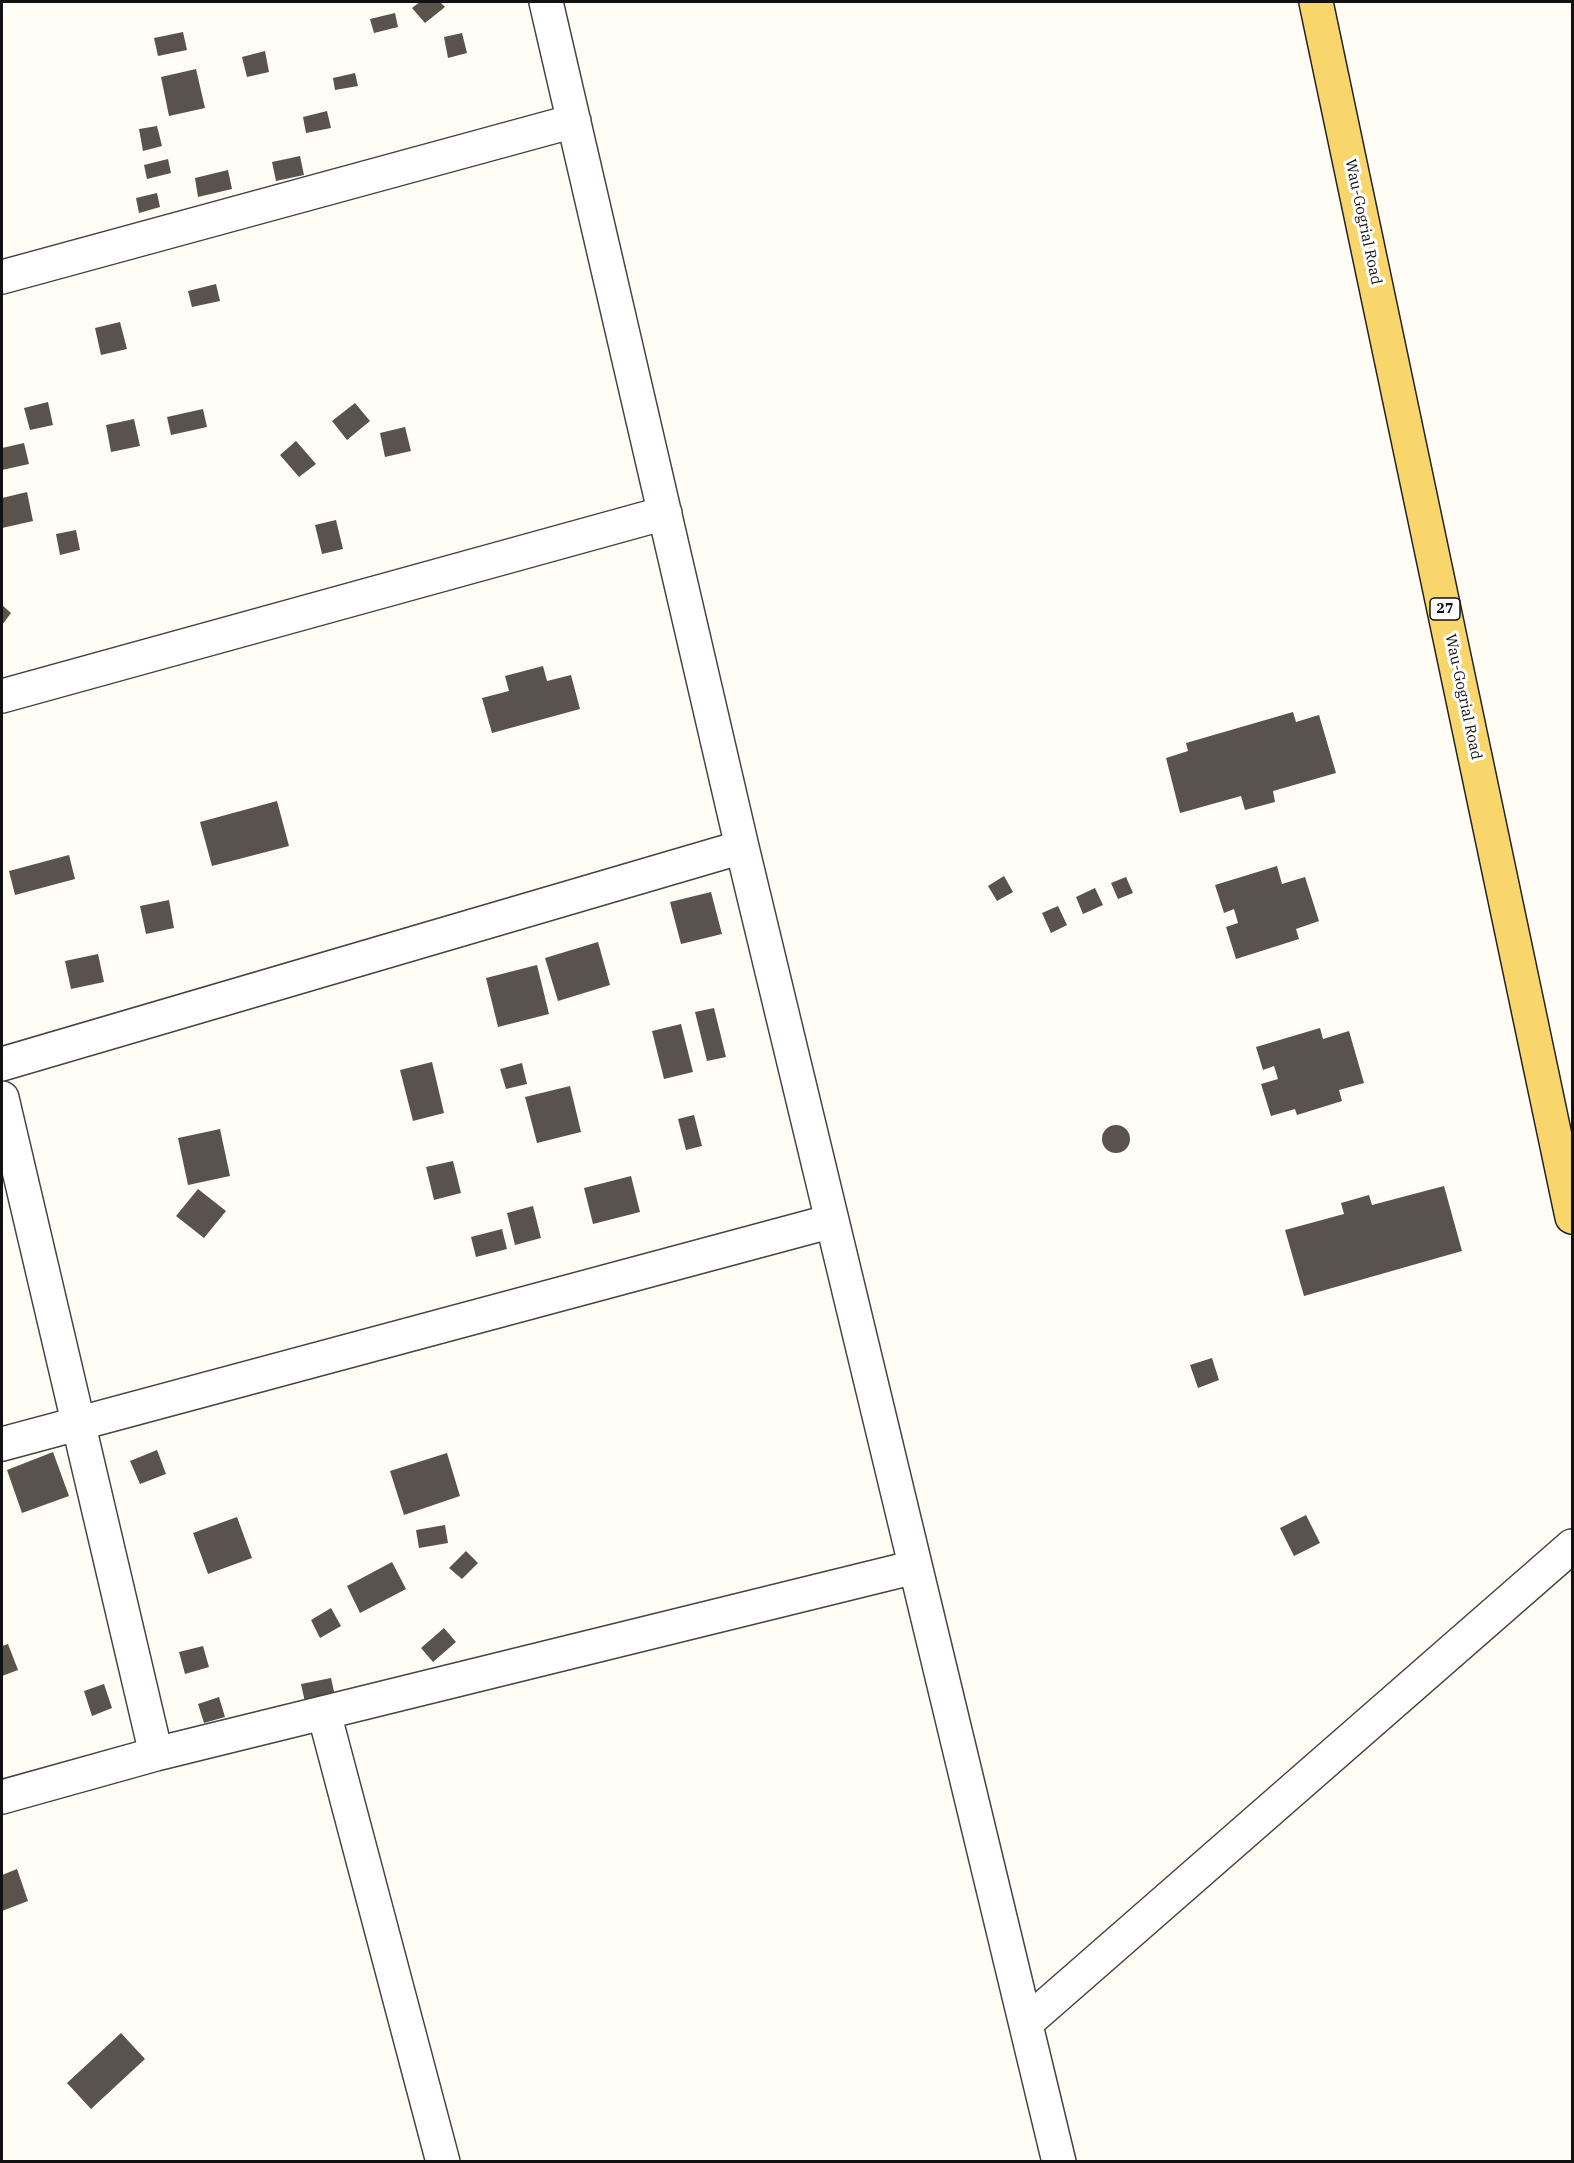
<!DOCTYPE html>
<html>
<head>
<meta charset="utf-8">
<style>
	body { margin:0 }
	#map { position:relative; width:1574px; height:2163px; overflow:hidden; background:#fffdf5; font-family:"IBM Plex Serif",serif }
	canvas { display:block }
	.frame { position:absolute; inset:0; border:3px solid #111; pointer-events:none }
</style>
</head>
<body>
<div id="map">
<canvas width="1574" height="2163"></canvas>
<div class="frame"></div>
</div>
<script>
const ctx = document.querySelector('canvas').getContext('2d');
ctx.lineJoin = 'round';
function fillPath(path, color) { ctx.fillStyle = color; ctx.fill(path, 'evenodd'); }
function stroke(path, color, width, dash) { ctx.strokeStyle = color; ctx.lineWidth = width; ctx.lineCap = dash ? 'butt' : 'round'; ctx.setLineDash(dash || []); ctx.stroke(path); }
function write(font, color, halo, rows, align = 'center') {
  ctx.font = font + ' "IBM Plex Serif",serif'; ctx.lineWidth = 6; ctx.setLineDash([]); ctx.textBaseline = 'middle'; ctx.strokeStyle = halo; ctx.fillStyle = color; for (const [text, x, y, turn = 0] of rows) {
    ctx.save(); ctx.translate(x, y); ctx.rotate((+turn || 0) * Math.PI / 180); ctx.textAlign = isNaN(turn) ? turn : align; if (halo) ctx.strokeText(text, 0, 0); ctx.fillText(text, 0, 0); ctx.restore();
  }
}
fillPath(new Path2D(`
	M420,2H440L445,7L425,23L412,8Z
	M395,13L398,27L374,33L370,19Z
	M183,32L187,50L158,56L154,38Z
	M462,33L467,53L448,58L444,37Z
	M265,51L269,72L247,77L242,57Z
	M196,69L205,108L169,116L161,77Z
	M355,73L358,86L335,90L333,78Z
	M327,111L331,128L306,133L303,117Z
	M157,126L162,146L143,151L139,129Z
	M300,156L304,175L276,181L272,162Z
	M168,159L171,173L147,179L144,165Z
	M228,170L232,189L198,197L195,178Z
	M157,193L160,207L139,213L136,198Z
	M216,284L220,301L192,307L188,291Z
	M120,322L127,349L101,355L95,328Z
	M48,402L53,425L30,430L24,408Z
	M355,403L370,421L347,440L332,421Z
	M203,409L207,427L171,435L167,417Z
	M134,419L140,446L111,452L106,425Z
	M405,427L411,451L385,457L380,433Z
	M296,441L316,464L299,477L280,455Z
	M24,443L29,464L2,470V448Z
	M27,492L33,521L2,528V498Z
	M336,520L343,549L322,554L315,525Z
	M76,530L80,550L60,555L56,534Z
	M2,605L11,613L2,625Z
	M543,666L547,681L571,675L580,709L492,733L482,698L509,691L505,676Z
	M1293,712L1296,722L1319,715L1336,773L1273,791L1275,802L1245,810L1241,796L1180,813L1166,758L1188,751L1186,743Z
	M277,801L289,846L212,866L200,822Z
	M69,855L75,879L15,895L9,871Z
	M1277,866L1282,884L1305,877L1319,921L1296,929L1299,939L1236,959L1226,927L1238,923L1234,909L1224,913L1215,885Z
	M1004,876L1013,892L997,901L988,886Z
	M1126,877L1133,893L1118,899L1111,883Z
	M1095,888L1103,905L1083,914L1076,897Z
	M711,892L722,934L681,944L670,902Z
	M169,900L174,928L146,934L140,906Z
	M1058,906L1067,925L1051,933L1042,913Z
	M598,942L610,985L558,1001L545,958Z
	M98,954L104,982L71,989L65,961Z
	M537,965L549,1014L498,1027L486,978Z
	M714,1008L726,1057L707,1061L695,1012Z
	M681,1024L693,1072L664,1079L652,1031Z
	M1320,1028L1323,1039L1349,1031L1364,1083L1339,1090L1342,1101L1297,1115L1295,1109L1271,1116L1261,1084L1278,1079L1274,1066L1263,1070L1256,1047Z
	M432,1062L444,1113L413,1121L400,1070Z
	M522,1063L527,1084L506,1089L500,1069Z
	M570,1086L581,1132L537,1143L525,1097Z
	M694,1115L702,1146L686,1150L678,1119Z
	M1102 1139a14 14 0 1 1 28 0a14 14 0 1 1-28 0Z
	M220,1129L230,1176L188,1185L178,1138Z
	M453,1161L461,1193L434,1200L426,1167Z
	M631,1176L640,1212L593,1224L584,1188Z
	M1444,1186L1462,1251L1304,1296L1285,1230L1344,1214L1341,1203L1369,1195L1372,1205Z
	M198,1189L226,1211L204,1238L176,1216Z
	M533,1206L541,1238L515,1245L507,1213Z
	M502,1229L507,1249L476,1257L471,1237Z
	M1212,1358L1219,1380L1198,1388L1190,1365Z
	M157,1450L166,1474L140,1484L130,1461Z
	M53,1452L69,1496L22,1513L7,1470Z
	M447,1453L460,1496L404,1515L390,1471Z
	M1306,1515L1320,1543L1294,1556L1280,1528Z
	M237,1517L252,1558L208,1574L193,1533Z
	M445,1525L448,1543L419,1548L416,1530Z
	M466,1551L478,1563L462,1579L449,1568Z
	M392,1562L406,1589L360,1613L347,1586Z
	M331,1608L341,1626L320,1638L311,1620Z
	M444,1628L456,1642L433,1662L421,1648Z
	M8,1644L18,1670L2,1676V1646Z
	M203,1646L209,1667L185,1674L179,1652Z
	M331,1678L335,1696L305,1702L301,1684Z
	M104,1684L112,1708L92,1716L84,1691Z
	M219,1697L225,1717L204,1723L198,1704Z
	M17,1869L28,1901L2,1911V1875Z
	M121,2033L145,2059L91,2109L67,2083Z`), '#5a524d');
const street = new Path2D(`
	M546,2L742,847L1059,2162
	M2,277L574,121
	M2,696L665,513
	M2,1064L742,847
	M2,1098L156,1754
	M2,1444L832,1221
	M324,1713L443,2162
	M2,1797L156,1754L915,1567
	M1026,2023L1572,1546`);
const primary = new Path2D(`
	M1316,2L1572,1217`);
stroke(street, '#444', 36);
stroke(primary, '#222', 36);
stroke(street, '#fff', 33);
stroke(primary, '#f9d66b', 33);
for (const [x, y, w] of [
	[1445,609,30]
]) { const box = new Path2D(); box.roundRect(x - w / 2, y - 11, w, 22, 4.5); ctx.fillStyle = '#fff'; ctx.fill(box); stroke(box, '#111', 1.5); }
write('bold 14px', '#111', null, [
	["27",1445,609]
]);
write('15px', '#111', '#fff', [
	["Wau-Gogrial Road",1363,222,78],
	["Wau-Gogrial Road",1463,697,78]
]);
</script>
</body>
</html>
